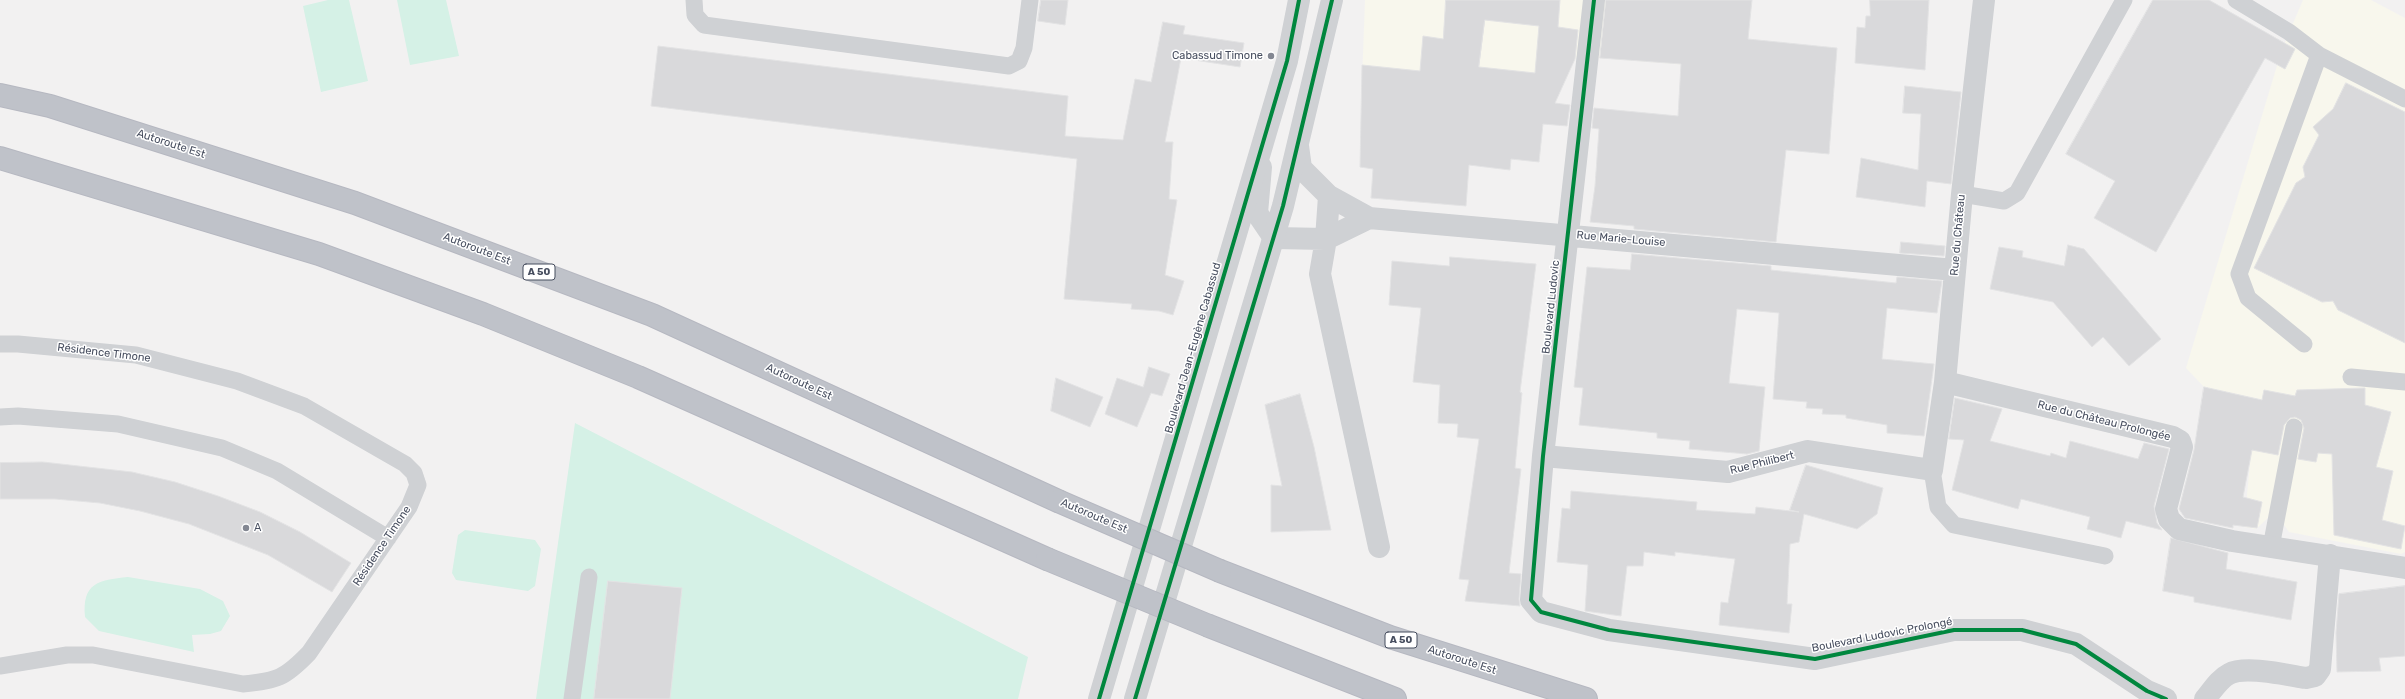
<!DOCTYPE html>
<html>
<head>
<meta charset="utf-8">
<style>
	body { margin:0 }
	canvas { display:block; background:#f2f1f1 }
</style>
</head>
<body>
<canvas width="2405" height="699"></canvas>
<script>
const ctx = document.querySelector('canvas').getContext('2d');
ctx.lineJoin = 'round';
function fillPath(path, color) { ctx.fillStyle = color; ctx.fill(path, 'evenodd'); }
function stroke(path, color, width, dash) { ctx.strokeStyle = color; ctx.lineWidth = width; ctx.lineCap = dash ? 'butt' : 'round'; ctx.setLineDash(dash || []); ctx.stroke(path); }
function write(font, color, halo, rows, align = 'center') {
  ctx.font = font + ' Rubik,sans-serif'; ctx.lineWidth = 3; ctx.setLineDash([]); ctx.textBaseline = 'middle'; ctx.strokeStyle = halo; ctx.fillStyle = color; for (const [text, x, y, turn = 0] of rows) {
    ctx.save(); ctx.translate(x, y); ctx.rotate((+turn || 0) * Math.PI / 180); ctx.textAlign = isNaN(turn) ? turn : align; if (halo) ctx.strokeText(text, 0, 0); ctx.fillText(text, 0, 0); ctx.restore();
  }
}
fillPath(new Path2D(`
	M1365,0H1752L1745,70L1577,56L1563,85L1474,118L1361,108Z
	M2303,0H2371L2405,18V552L2401,554L2289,532L2282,522L2268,518L2256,529L2244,527L2252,442L2262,400L2204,387L2186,368L2282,49Z`), '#f8f7ed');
fillPath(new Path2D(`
	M328,0H349L368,81L321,92L303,6Z
	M397,0H446L459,56L410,65Z
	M575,423L1028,657L1018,699H536Z
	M465,530L535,540L541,549L535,586L528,591L456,580L452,573L458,535Z
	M128,577L200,589L223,601L230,616L221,631L210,634L192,635L194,652L99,631L85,617C82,583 98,580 128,577Z`), '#d5f1e6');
const building = new Path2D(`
	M1041,0H1068L1065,25L1038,21Z
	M1446,0H1560L1558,27L1578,30L1575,59L1555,103L1570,105L1567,126L1543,124L1539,162L1511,159L1510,170L1469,165L1466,206L1371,198L1373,169L1360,167L1362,65L1420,71L1423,36L1443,39ZM1485,20L1539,26L1535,73L1479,67Z
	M1606,0H1752L1748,39L1837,48L1829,154L1786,150L1776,242L1634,229V226L1590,222L1595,186L1599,129L1592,128L1594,108L1678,116L1681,64L1600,58Z
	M1870,0H1929L1925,70L1855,63L1857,27L1865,28L1866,16H1870Z
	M2153,0H2209L2295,49L2285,69L2265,58L2156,252L2094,218L2115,181L2066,154Z
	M1163,22L1185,26L1183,34L1244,43L1240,67L1181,58L1165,142H1173L1169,199L1177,200L1165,275L1184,281L1173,315L1159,311L1131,309L1132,304L1064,299L1077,159L651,106L658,46L1068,96L1065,136L1123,140L1135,79L1151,82Z
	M2346,83L2405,112V343L2338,310L2333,301L2322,302L2254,268L2296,183L2305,177L2303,167L2319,135L2313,127L2333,109Z
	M1905,86L1961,92L1951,184L1927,181L1925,207L1856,197L1861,158L1918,170L1921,114L1903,113Z
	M1901,242L1945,246L1944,256L1900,253Z
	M2068,245L2084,249L2161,339L2129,366L2103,337L2092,347L2053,302L1990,289L1999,247L2023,251L2022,257L2064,266Z
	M1632,254L1771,266V270L1896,283L1897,277L1942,281L1937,313L1887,308L1882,359L1934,364L1924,436L1887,433V425L1846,418V415L1822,414L1823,409L1806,408L1807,402L1773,399L1779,313L1737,309L1729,383L1765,387L1759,451L1747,454L1689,449L1690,441L1657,438V433L1579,425L1583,388L1574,387L1587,267L1630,270Z
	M1450,257L1536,264L1520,392L1522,393L1515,468L1521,469L1509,573L1521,574L1519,599L1520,606L1465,601L1469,580L1459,579L1479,439L1457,437L1458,424L1438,423L1440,385L1413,382L1421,308L1389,305L1392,261L1449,266Z
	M1149,367L1170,374L1162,396L1151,393L1137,427L1105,414L1117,378L1143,387Z
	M1056,378L1103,397L1090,427L1051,411Z
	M2204,387L2262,400L2264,390L2295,396L2297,390L2365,388V405L2391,412L2376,467L2393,471L2382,520L2405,526L2401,549L2334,535L2332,454L2318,453L2316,462L2298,459L2304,428L2301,420L2295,417L2290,418L2284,425L2278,455L2252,450L2243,497L2262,502L2257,528L2233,525V528L2185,518L2179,509L2194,450Z
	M1300,394L1314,447L1331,530L1271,532V485L1282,486L1265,405Z
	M1955,398L2002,409L1990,441L2050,456L2051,453L2066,458L2070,441L2138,459L2144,443L2169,449L2154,506L2157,523L2162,530L2126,521L2121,538L2087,529L2090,517L2021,499L2018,509L1952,490L1964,440L1949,439Z
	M43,462L132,472L175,482L218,496L260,512L300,532L351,563L332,592L268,555L189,524L140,511L100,503L55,499H0V463Z
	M1806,465L1883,488L1877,514L1857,529L1804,514L1799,542L1790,544L1787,604H1792L1789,633L1719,625L1721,602L1728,603L1735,559L1675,552V556L1644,552L1643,566H1627L1621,616L1585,611L1588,565L1557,562L1562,508L1570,509L1571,491L1697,502L1696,510L1755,514L1756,507L1799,512L1790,510Z
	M2171,538L2228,553L2226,569L2297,582L2291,620L2194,602V597L2163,591Z
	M608,581L682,588L670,699H594Z
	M2405,586V656L2379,658L2381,671L2337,672L2336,633L2339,594Z`);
fillPath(building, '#d9d9db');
stroke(building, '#e3e3e4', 1);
const motorway = new Path2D(`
	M0,95L50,106L355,203L652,315L1058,501
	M0,158L319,254L483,314L638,377L1047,559
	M1220,571L1390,637L1586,699
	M1209,626L1395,699`);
stroke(motorway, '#b6b8c1', 24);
stroke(new Path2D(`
	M694,0L695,15L704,25L1009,66L1019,61L1024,48L1030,0
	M2236,0L2289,32L2319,55
	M1962,194L2004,201L2017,193L2124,0
	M0,344H18L136,355L237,381L304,406L405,464L414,473L418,485L409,507L309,653C285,678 277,681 243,684L93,655H67L0,666
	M2304,344L2248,298L2239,274L2319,55L2405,99
	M2351,377L2405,382
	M0,417L18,416L118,424L222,448L277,471L388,538
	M1932,470L1938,507L1954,525L2105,556
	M2271,547L2294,427
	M572,699L589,577`), '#cfd1d4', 17);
stroke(new Path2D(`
	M1594,0L1543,456L1531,600L1541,612L1609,630L1815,659L1954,630H2022L2076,644L2147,691L2166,699
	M1298,146L1301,168L1329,196L1369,218L1955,270
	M1261,167L1257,213L1274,238L1326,239L1369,218
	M1329,196L1326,239L1320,274L1379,547
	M1945,382L2173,437L2180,441L2182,447L2166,509L2169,519L2179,529L2232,541L2405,568
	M1543,456L1728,472L1808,451L1932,470L1945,382L1962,194L1984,0
	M2205,699C2212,691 2219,679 2229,674C2245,665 2287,675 2306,678L2315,676L2320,669L2330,555`), '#cfd1d4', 22);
stroke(new Path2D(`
	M1099,699L1287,61L1299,0
	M1135,699L1283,206L1332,0`), '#cfd1d4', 22);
stroke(motorway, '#bfc2c9', 22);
const motorwayBridge = new Path2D(`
	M1058,501L1220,571
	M1047,559L1209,626`);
stroke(motorwayBridge, '#b6b8c1', 24, []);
stroke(motorwayBridge, '#bfc2c9', 22);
stroke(new Path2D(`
	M1594,0L1543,456L1531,600L1541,612L1609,630L1815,659L1954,630H2022L2076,644L2147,691L2166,699
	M1099,699L1287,61L1299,0
	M1135,699L1283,206L1332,0`), '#00873e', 4);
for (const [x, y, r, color] of [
	[1271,56,4,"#838792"],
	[246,528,4,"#838792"]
]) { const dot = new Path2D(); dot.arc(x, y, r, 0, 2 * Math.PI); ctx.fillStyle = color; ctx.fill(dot); stroke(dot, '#fff', 1.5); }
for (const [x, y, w] of [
	[539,272,32],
	[1401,640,32]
]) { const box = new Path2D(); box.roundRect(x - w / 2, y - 8, w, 16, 3); ctx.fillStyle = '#fff'; ctx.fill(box); stroke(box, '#474e5f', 1); }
write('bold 10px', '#474e5f', null, [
	["A 50",539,272],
	["A 50",1401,640]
]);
write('11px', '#474e5f', '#fff', [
	["Cabassud Timone",1263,56],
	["A",254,528,"left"]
], 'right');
write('11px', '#474e5f', '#fff', [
	["Autoroute Est",171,144,18],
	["Rue du Château",1958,235,-85],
	["Rue Marie-Louise",1621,239,5],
	["Autoroute Est",477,249,21],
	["Boulevard Ludovic",1551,307,-84],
	["Boulevard Jean-Eugène Cabassud",1193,348,-74],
	["Résidence Timone",104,353,7],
	["Autoroute Est",799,382,25],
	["Rue du Château Prolongée",2104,421,14],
	["Rue Philibert",1762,463,-14],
	["Autoroute Est",1094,516,23],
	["Résidence Timone",382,546,-56],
	["Boulevard Ludovic Prolongé",1882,635,-11],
	["Autoroute Est",1462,660,18]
]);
</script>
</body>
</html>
